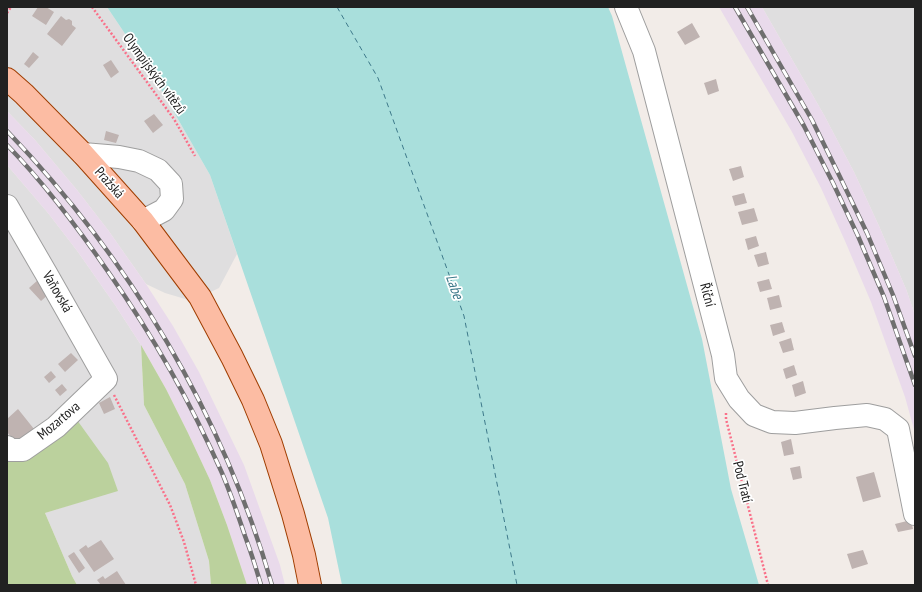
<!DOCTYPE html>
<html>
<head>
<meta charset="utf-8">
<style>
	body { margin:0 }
	#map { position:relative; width:922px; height:592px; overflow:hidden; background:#f2ece8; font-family:"PT Sans Narrow",sans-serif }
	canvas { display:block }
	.frame { position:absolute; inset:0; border:8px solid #212121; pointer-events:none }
</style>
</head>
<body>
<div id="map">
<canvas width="922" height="592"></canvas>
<div class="frame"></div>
</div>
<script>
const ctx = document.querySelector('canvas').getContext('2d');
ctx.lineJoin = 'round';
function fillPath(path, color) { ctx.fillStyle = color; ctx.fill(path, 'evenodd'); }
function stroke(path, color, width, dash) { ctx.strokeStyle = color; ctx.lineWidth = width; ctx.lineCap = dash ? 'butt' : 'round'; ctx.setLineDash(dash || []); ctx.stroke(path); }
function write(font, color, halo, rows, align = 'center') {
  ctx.font = font + ' "PT Sans Narrow",sans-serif'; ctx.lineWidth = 3.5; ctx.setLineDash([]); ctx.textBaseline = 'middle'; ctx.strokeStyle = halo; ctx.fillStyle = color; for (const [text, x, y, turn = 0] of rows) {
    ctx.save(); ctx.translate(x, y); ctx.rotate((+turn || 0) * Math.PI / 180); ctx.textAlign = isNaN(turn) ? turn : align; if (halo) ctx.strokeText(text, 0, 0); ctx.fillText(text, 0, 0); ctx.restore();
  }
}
fillPath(new Path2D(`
	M7,7H107L152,74L210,175L237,254L219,288L192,301L165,293L146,284L108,230L77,190L35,140L7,111Z
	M762,7H915V315L906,289L879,226L854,172L824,115Z
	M7,165L48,213L78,252L115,305L141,345L144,405L185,484L209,561L211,585H77L72,576L45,513L118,490L13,461H7Z`), '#dfdedf');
fillPath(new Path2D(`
	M719,7H762L824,115L854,172L879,226L906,289L915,315V433L905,397L871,302L845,241L821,188L792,132Z
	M7,111L35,140L77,190L108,230L146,284L173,326L199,372L244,465L280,565L285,585H247L227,525L210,480L188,433L166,389L141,345L115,305L78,252L48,213L7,165Z`), '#e9daeb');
fillPath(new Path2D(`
	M141,345L166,389L188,433L210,480L227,525L247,585H211L209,561L185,484L144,405Z
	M77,420L108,463L118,491L45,513L72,576L77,585H7V461H13Z`), '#bbd19d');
fillPath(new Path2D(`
	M107,7H608L612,16L702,339L731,489L759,585H342L328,518L210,175L152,74Z`), '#a9dfdc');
stroke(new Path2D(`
	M337,7L378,78L464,316L517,585`), '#3d798a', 1, [5, 4]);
fillPath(new Path2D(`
	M38,7H46L54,12L46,25L32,16Z
	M61,16L66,20L69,19L72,21V25L76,28L62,46L47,34Z
	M692,23L700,37L685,45L677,32Z
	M33,52L39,57L29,68L24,64Z
	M111,60L119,72L111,78L103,65Z
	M716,79L719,91L708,95L704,83Z
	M154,114L163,125L153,133L144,121Z
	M106,131L119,135L116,143L104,140Z
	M741,166L744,177L733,181L729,169Z
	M744,193L747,203L735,206L732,196Z
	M754,208L758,221L742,225L738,212Z
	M756,236L759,246L748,250L745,239Z
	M766,252L769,264L758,267L754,255Z
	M769,279L772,289L760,292L757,282Z
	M38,280L50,293L41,301L29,288Z
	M779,295L782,307L770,310L767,298Z
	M782,322L785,332L773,336L770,325Z
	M791,338L794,350L783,353L779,342Z
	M71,353L78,360L65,372L58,364Z
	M794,365L797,375L786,379L783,369Z
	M51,371L56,377L49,383L44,377Z
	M803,381L806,393L795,397L792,385Z
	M62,384L67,390L60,396L55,390Z
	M110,397L115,409L104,414L99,403Z
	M18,409L34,429L17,444L7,432V419Z
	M791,439L794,454L784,456L781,442Z
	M800,466L802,478L793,480L790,468Z
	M874,472L881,497L863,502L856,477Z
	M911,520L913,529L898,532L895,524Z
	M101,540L114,559L94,572L79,550L86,545L88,548Z
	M863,550L868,564L852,569L847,554Z
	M74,552L85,568L79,573L68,556Z
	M117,571L126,585H101L97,580L103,576L105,579Z`), '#bfb3b1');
const minor = new Path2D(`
	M626,7L644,51L723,355L726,378L739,399L754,415L772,422L795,423L835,418L867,415L885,419L898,429
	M83,154L119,157L139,161L158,170L171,184L172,199L164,210L143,221
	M7,206L47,275L106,379L56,427L23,450H9L7,447
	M898,429L915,514`);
const major = new Path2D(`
	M7,79L24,94L83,154L143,221L200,297L232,357L253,400L271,444L293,514L304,555L310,585`);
stroke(minor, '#9e9e9e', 24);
stroke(major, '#9f3d00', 24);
stroke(new Path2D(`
	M92,7L174,119L195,156
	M7,13L11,7
	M114,395L170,505L184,542L196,585
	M726,413V419L768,585`), '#fa7089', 2.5, [2, 2]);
stroke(minor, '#fff', 22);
stroke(major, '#fcbca3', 22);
const rail = new Path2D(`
	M735,7L804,126L833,183L858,236L884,297L915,385
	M747,7L812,120L840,177L867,233L893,295L915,356
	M7,131C129,258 223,415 272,585
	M7,145C45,184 78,228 109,273C153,336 191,403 222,473C231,494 238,515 245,536C251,552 256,568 261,585`);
stroke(rail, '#6f6f6f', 4.5);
stroke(rail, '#fff', 3, [9]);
write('14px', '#212121', '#fff', [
	["Olympijských vítězů",154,74,54],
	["Pražská",109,183,48],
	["Vaňovská",57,292,60],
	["Říční",707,295,75],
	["Mozartova",59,421,-40],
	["Pod Tratí",742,482,76]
]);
write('italic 15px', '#3d798a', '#fff', [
	["Labe",454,287,70]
]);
</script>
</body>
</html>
